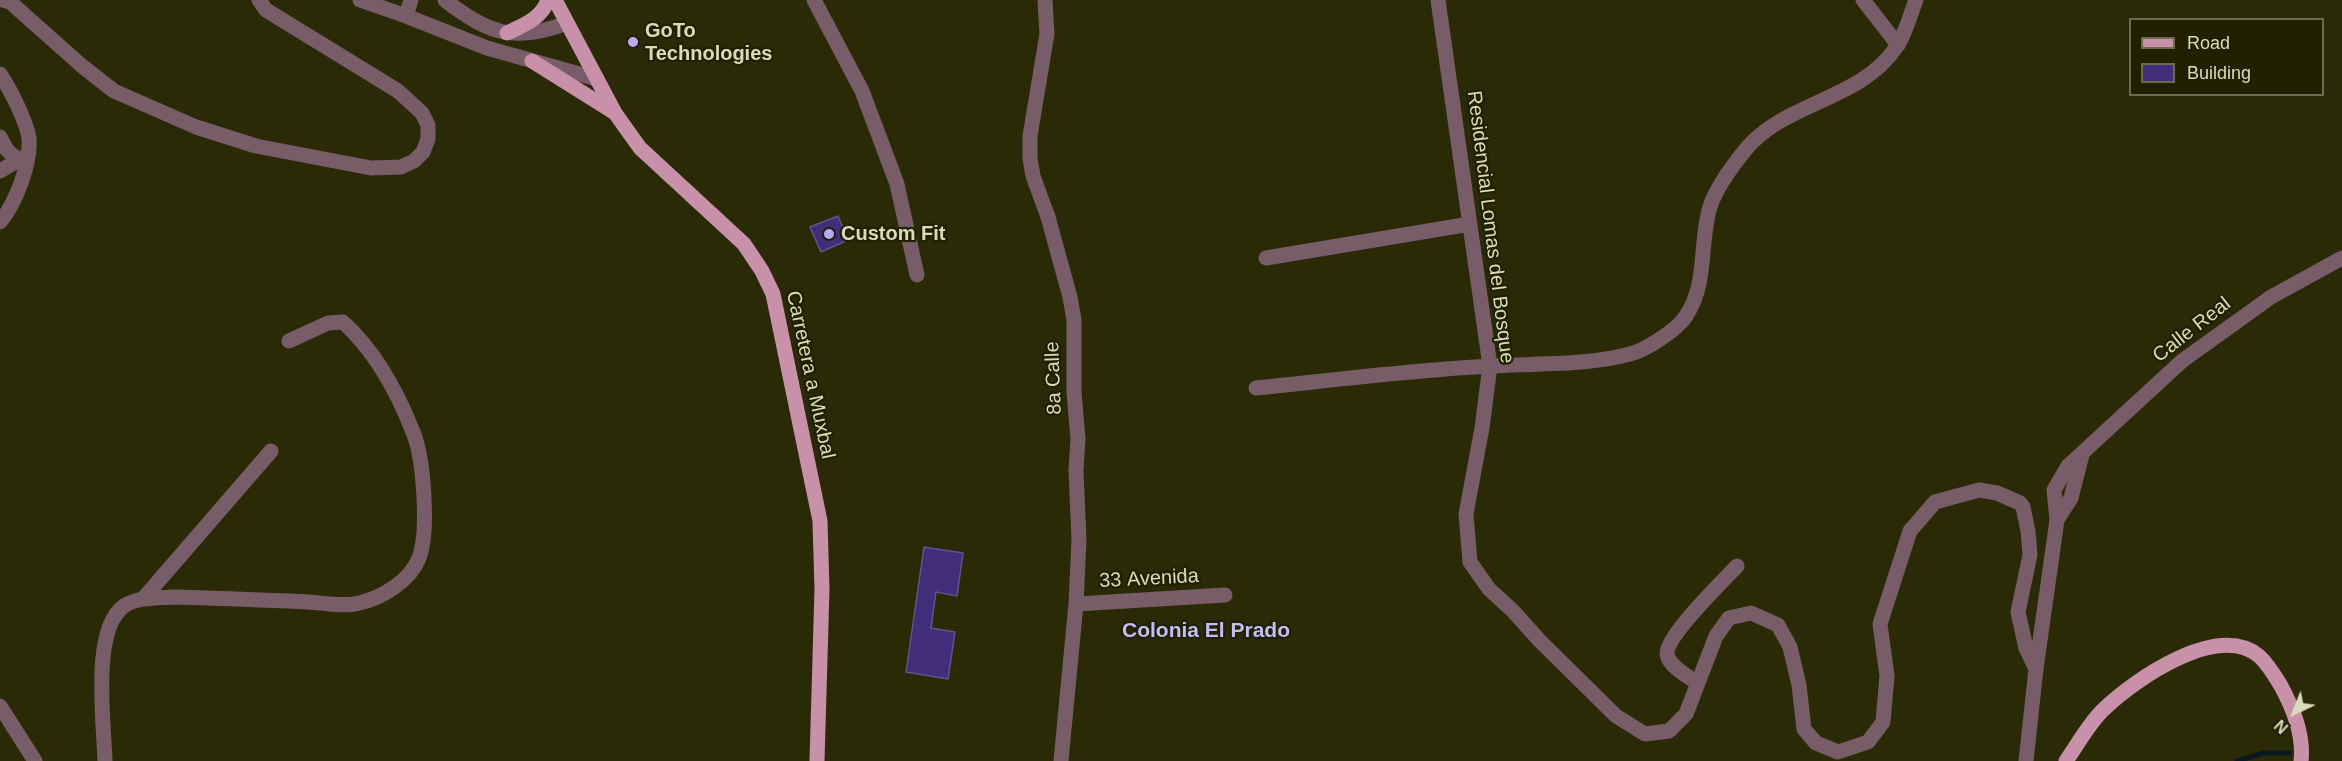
<!DOCTYPE html>
<html>
<head>
<meta charset="utf-8">
<style>
	body { margin:0 }
	#map { position:relative; width:2342px; height:761px; overflow:hidden; background:#2a2a07; font-family:Helvetica,sans-serif }
	canvas { display:block }
	.legend { position:absolute; left:2129px; top:18px; width:195px; height:78px; box-sizing:border-box; background:#202100; border:2px solid #6a6c4b; margin:0; padding:8px 10px; list-style:none; font-size:18px; color:#d9dcbb }
	.legend li { display:flex; align-items:center; gap:12px; height:30px }
	.legend b { width:30px; border:2px solid #6a6c4b }
	.north { position:absolute; left:2264px; top:683px; width:60px; height:60px; -webkit-text-stroke:4px #202100; paint-order:stroke; rotate:223deg; font-size:16px; font-weight:700; line-height:24px; text-align:center; color:#d9dcbb }
	.north::after { content:''; display:block; margin:auto; width:21px; height:27px; background:#d9dcbb; clip-path:polygon(50% 0,100% 100%,50% 72%,0 100%) }
</style>
</head>
<body>
<div id="map">
<canvas width="2342" height="761"></canvas>
<ul class="legend">
<li><b style="height:8px;background:#c890a9"></b>Road</li>
<li><b style="height:16px;background:#412d7a"></b>Building</li>
</ul>
<div class="north">N</div>
</div>
<script>
const ctx = document.querySelector('canvas').getContext('2d');
ctx.lineJoin = 'round';
function stroke(path, color, width, dash) { ctx.strokeStyle = color; ctx.lineWidth = width; ctx.lineCap = dash ? 'butt' : 'round'; ctx.setLineDash(dash || []); ctx.stroke(path); }
function fillPath(path, color) { ctx.fillStyle = color; ctx.fill(path, 'evenodd'); }
function write(font, color, halo, rows, align = 'center') {
  ctx.font = font + ' Helvetica,sans-serif'; ctx.lineWidth = 4.5; ctx.setLineDash([]); ctx.textBaseline = 'middle'; ctx.strokeStyle = halo; ctx.fillStyle = color; for (const [text, x, y, turn = 0] of rows) {
    ctx.save(); ctx.translate(x, y); ctx.rotate((+turn || 0) * Math.PI / 180); ctx.textAlign = isNaN(turn) ? turn : align; if (halo) ctx.strokeText(text, 0, 0); ctx.fillText(text, 0, 0); ctx.restore();
  }
}
stroke(new Path2D(`
	M2237,761L2264,753H2289`), '#09181f', 5);
const building = new Path2D(`
	M838,216L848,240L821,252L810,227Z
	M924,547L963,553L957,596L936,592L931,628L955,632L948,679L906,672Z`);
fillPath(building, '#412d7a');
stroke(building, '#5f558d', 1.5);
stroke(new Path2D(`
	M3,0L10,2L82,66L114,91L196,127L256,146L371,168L401,167L414,161L423,152L428,139V125L422,113L398,91L266,10L259,0
	M360,0L406,16L487,48L597,79
	M445,0C488,34 515,43 567,23
	M814,0L862,91L897,184L917,275
	M1045,0L1047,34L1030,136V159L1033,176L1048,217L1070,297L1074,320V392L1078,439L1076,471L1079,540L1076,604L1061,761
	M1438,0L1490,366L1482,428L1466,514L1470,562L1489,589L1513,611L1539,640L1616,716L1645,734L1669,731L1686,714L1716,636L1729,618L1751,613L1778,625L1790,647L1799,685L1804,729L1816,743L1838,752L1868,742L1883,722L1887,676L1880,624L1910,531L1935,502L1979,490L1997,493L2020,503L2023,507L2028,531L2030,555L2018,612L2026,648L2036,669
	M1863,0L1898,45
	M406,16L411,0
	M0,74C10,89 26,120 29,138C31,163 16,203 0,222
	M0,137L7,150L25,166
	M0,171L24,157
	M1266,258L1470,224
	M1256,388C1334,380 1413,370 1491,366C1537,363 1585,366 1630,354C1646,350 1677,330 1686,316C1708,283 1699,243 1710,207C1716,187 1733,165 1746,149C1786,101 1861,101 1897,46C1906,33 1910,15 1916,0
	M2057,520L2071,498L2082,455
	M143,599L271,451
	M1076,604L1225,595
	M1697,683C1688,676 1669,667 1667,654C1666,636 1722,582 1737,566
	M0,706L35,761
	M105,761C104,724 91,629 124,606C137,597 158,598 173,597C218,598 264,600 309,602C324,603 345,607 359,603C382,598 410,581 419,558C429,532 424,458 413,432C397,391 376,352 343,322L328,323L289,341
	M2026,761L2036,669L2057,520L2054,490L2068,466L2182,361L2271,297L2342,258`), '#785d69', 15);
stroke(new Path2D(`
	M555,0L615,113L640,148L744,244L762,271L773,294L820,521L822,589L817,761
	M507,33C524,25 541,19 548,0
	M532,61L615,113
	M2066,761C2078,744 2089,723 2104,709C2135,679 2218,622 2259,656C2268,664 2275,676 2281,686C2293,708 2304,736 2301,761`), '#c890a9', 15);
for (const [x, y, r, color] of [
	[633,42,6,"#b7abf8"],
	[829,234,6,"#b7abf8"]
]) { const dot = new Path2D(); dot.arc(x, y, r, 0, 2 * Math.PI); ctx.fillStyle = color; ctx.fill(dot); stroke(dot, '#202100', 2); }
write('bold 20px', '#d9dcbb', '#202100', [
	["GoTo",645,31],
	["Technologies",645,54],
	["Custom Fit",841,234]
], 'left');
write('20px', '#d9dcbb', '#202100', [
	["Residencial Lomas del Bosque",1490,227,83],
	["Calle Real",2192,330,-38],
	["Carretera a Muxbal",810,375,78],
	["8a Calle",1054,378,-92],
	["33 Avenida",1149,579,-3]
]);
write('bold 21px', '#c3bcf5', '#202100', [
	["Colonia El Prado",1206,631]
]);
</script>
</body>
</html>
